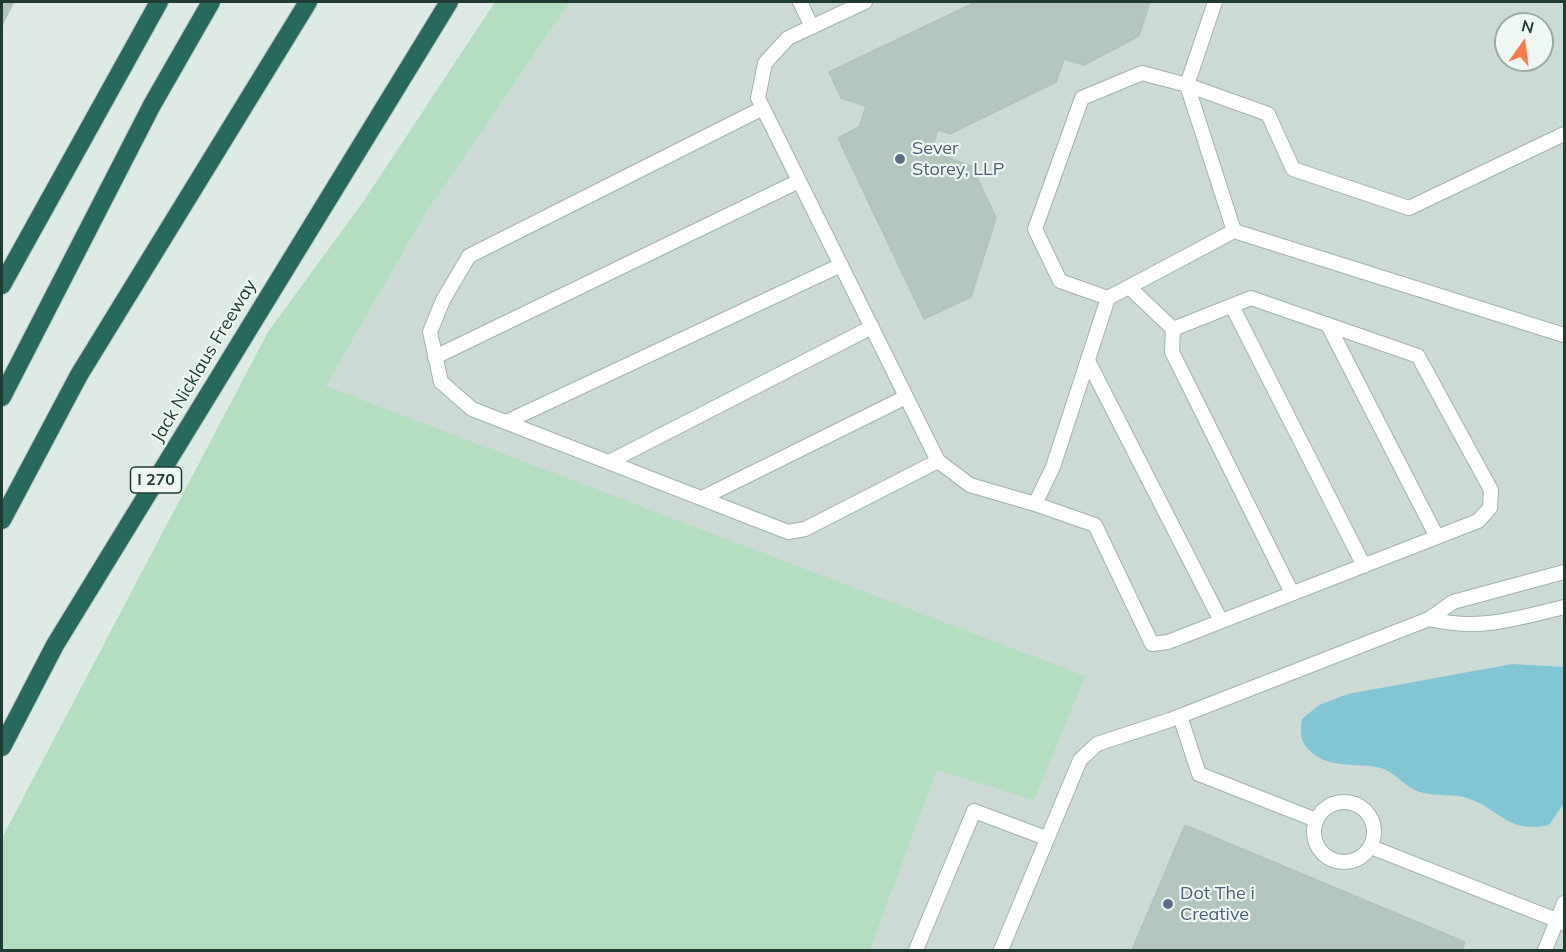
<!DOCTYPE html>
<html>
<head>
<meta charset="utf-8">
<style>
	body { margin:0 }
	#map { position:relative; width:1566px; height:952px; overflow:hidden; background:#ddeae5; font-family:Mulish,sans-serif }
	canvas { display:block }
	.frame { position:absolute; inset:0; border:3px solid #1e3b34; pointer-events:none }
	.north { position:absolute; left:1494px; top:12px; width:60px; height:60px; box-sizing:border-box; background:#eef7f2; border:2px solid #9baca6; border-radius:50%; rotate:14deg; font-size:16px; font-weight:700; line-height:24px; text-align:center; color:#1e3b34 }
	.north::after { content:''; display:block; margin:auto; width:21px; height:27px; background:#fd7a49; clip-path:polygon(50% 0,100% 100%,50% 72%,0 100%) }
</style>
</head>
<body>
<div id="map">
<canvas width="1566" height="952"></canvas>
<div class="frame"></div>
<div class="north">N</div>
</div>
<script>
const ctx = document.querySelector('canvas').getContext('2d');
ctx.lineJoin = 'round';
function fillPath(path, color) { ctx.fillStyle = color; ctx.fill(path, 'evenodd'); }
function stroke(path, color, width, dash) { ctx.strokeStyle = color; ctx.lineWidth = width; ctx.lineCap = dash ? 'butt' : 'round'; ctx.setLineDash(dash || []); ctx.stroke(path); }
function write(font, color, halo, rows, align = 'center') {
  ctx.font = font + ' Mulish,sans-serif'; ctx.lineWidth = 4.5; ctx.setLineDash([]); ctx.textBaseline = 'middle'; ctx.strokeStyle = halo; ctx.fillStyle = color; for (const [text, x, y, turn = 0] of rows) {
    ctx.save(); ctx.translate(x, y); ctx.rotate((+turn || 0) * Math.PI / 180); ctx.textAlign = isNaN(turn) ? turn : align; if (halo) ctx.strokeText(text, 0, 0); ctx.fillText(text, 0, 0); ctx.restore();
  }
}
fillPath(new Path2D(`
	M570,2H1564V950H870L937,770L326,386L424,216ZM1506,24H1542V60H1506Z`), '#cbdad4');
fillPath(new Path2D(`
	M495,2H570L424,216L326,386L1085,676L1034,800L937,770L870,950H2V838L268,332L363,202Z`), '#b4dec0');
fillPath(new Path2D(`
	M1512,664L1564,667V803L1549,825C1508,834 1502,811 1470,799C1455,793 1436,797 1420,792C1406,788 1395,772 1381,768C1357,762 1327,770 1308,749C1299,740 1301,730 1302,719L1319,705L1348,694Z`), '#80c6d5');
const building = new Path2D(`
	M2,2H14L2,25Z
	M976,2H1150L1139,36L1084,65L1064,59L1056,82L950,134L938,130L931,152L972,166L996,218L971,297L924,319L838,138L859,127L866,106L841,98L829,72Z
	M1185,825L1465,942L1462,950H1132Z`);
fillPath(building, '#b2c5be');
stroke(building, '#afc4bc', 1.5);
const service = new Path2D(`
	M800,2L812,27
	M865,2L788,38L765,63L758,98L938,461L970,485L1035,504L1053,467L1108,298L1234,231L1187,85L1215,2
	M763,108L469,256L443,300L430,332L441,382L472,409L788,532L805,529L938,461
	M1234,231L1564,335
	M1108,298L1060,281L1035,229L1082,98L1142,73L1187,85L1268,114L1293,169L1409,208L1564,134
	M1232,306L1364,566
	M1328,325L1437,537
	M1173,329L1172,352L1292,593
	M435,357L799,181
	M1088,361L1221,621
	M506,422L841,265
	M609,462L872,327
	M702,498L906,397
	M1035,504L1095,525L1152,644L1168,642L1478,521L1490,508L1491,490L1418,356L1251,298L1173,329L1129,287
	M1564,572L1453,602L1429,619C1479,631 1516,619 1564,607
	M1180,716L1199,774L1316,820
	M1314 832a30 30 0 1 1 60 0a30 30 0 1 1-60 0Z
	M1371,847L1564,923
	M916,950L974,811L1046,838
	M1001,950L1080,760L1097,744L1170,720L1429,619
	M1545,950L1564,903`);
const motorway = new Path2D(`
	M2,285L159,2
	M2,397L152,105L211,2
	M2,520L79,375L308,2
	M2,747L55,645L449,2`);
stroke(service, '#a0b2ac', 16);
stroke(motorway, '#bcc4c2', 20);
stroke(service, '#fff', 14);
stroke(motorway, '#28695d', 18);
for (const [x, y, r, color] of [
	[900,159,6,"#5c6f8a"],
	[1168,904,6,"#5c6f8a"]
]) { const dot = new Path2D(); dot.arc(x, y, r, 0, 2 * Math.PI); ctx.fillStyle = color; ctx.fill(dot); stroke(dot, '#eef7f2', 2); }
for (const [x, y, w] of [
	[156,480,51]
]) { const box = new Path2D(); box.roundRect(x - w / 2, y - 13, w, 26, 4.5); ctx.fillStyle = '#eef7f2'; ctx.fill(box); stroke(box, '#1e3b34', 1.5); }
write('bold 16px', '#1e3b34', null, [
	["I 270",156,480]
]);
write('18px', '#4e5e75', '#eef7f2', [
	["Sever",912,149],
	["Storey, LLP",912,170],
	["Dot The i",1180,894],
	["Creative",1180,915]
], 'left');
write('18px', '#1e3b34', '#eef7f2', [
	["Jack Nicklaus Freeway",204,361,-59]
]);
</script>
</body>
</html>
